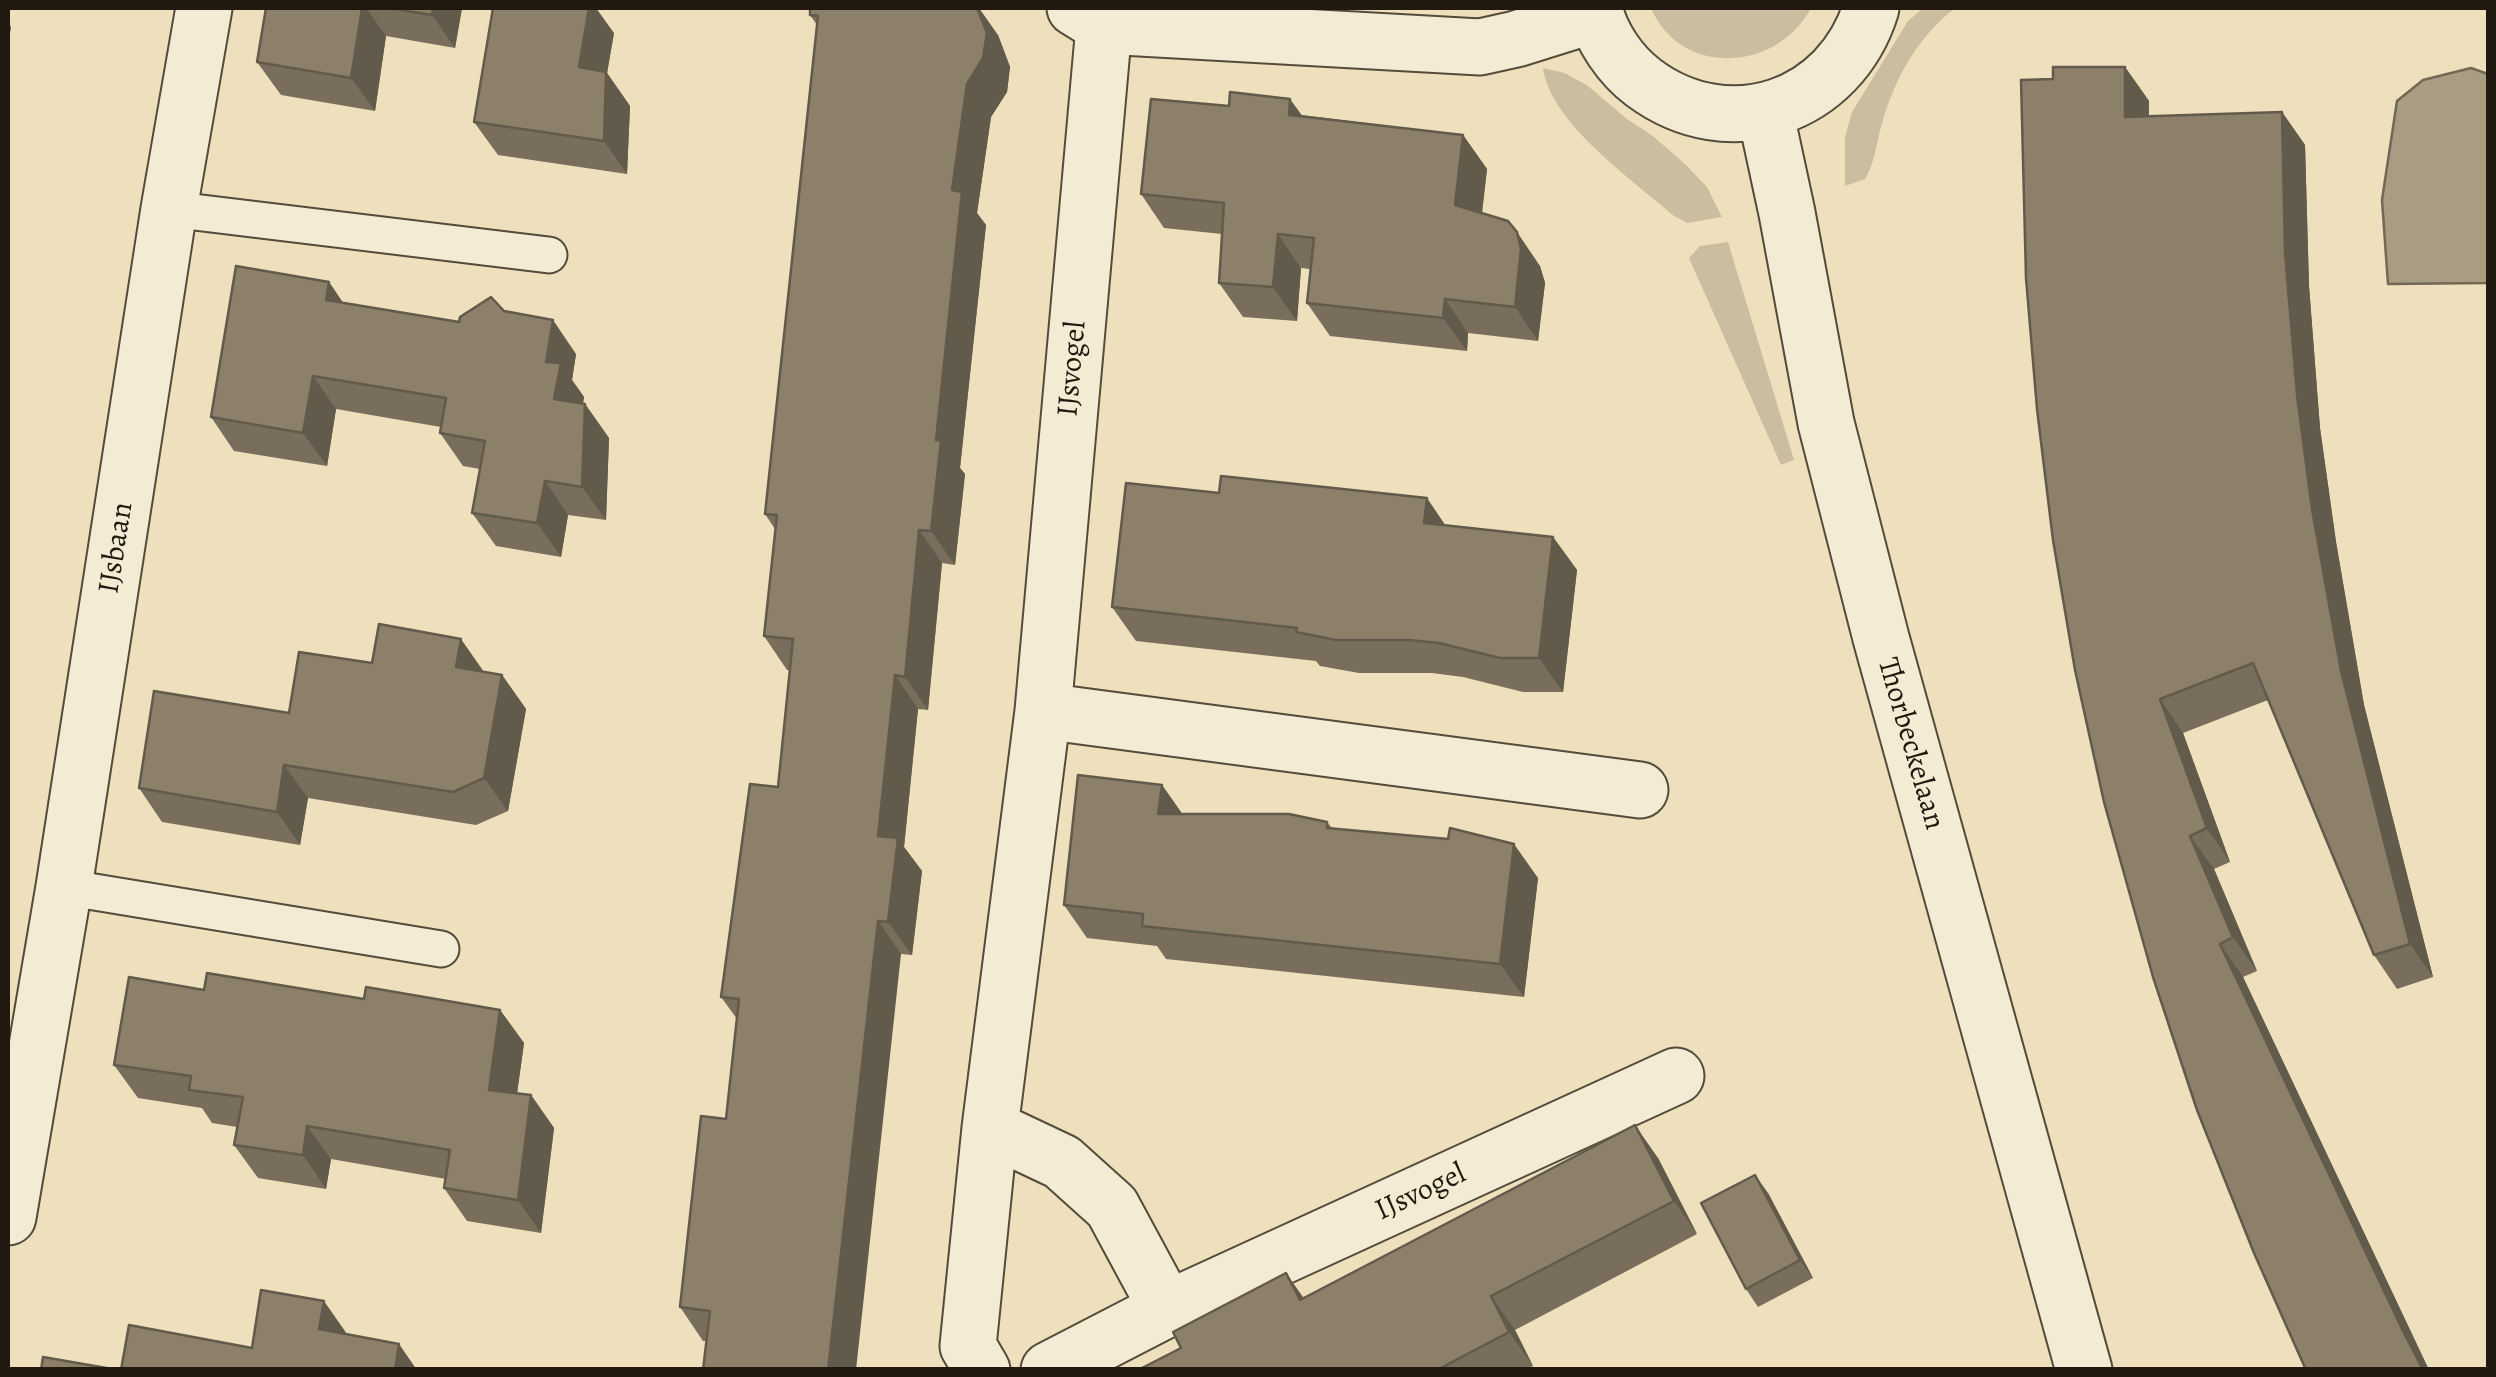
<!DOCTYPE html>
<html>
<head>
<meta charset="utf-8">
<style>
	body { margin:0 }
	#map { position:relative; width:2496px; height:1377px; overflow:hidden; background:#eee0bd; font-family:Alegreya,serif }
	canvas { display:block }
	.frame { position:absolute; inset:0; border:10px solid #211910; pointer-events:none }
</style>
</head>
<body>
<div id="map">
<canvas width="2496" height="1377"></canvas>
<div class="frame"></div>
</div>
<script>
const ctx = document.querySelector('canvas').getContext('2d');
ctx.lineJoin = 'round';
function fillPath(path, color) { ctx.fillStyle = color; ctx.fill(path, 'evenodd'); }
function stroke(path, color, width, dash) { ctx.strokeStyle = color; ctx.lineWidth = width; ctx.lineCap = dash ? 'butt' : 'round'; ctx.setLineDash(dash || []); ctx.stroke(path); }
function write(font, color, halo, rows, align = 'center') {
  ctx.font = font + ' Alegreya,serif'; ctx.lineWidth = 10; ctx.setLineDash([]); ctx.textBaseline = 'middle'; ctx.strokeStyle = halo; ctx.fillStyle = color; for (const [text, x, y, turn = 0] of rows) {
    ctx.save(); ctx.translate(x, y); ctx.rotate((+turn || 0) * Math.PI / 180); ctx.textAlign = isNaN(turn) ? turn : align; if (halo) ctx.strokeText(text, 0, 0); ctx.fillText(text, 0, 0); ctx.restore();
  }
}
fillPath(new Path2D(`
	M1651,8H1811C1777,72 1681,78 1651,8Z
	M1923,8H1955C1915,39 1891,85 1879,135C1875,152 1874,163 1865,179L1845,186V137L1852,112L1908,21Z
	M1543,68L1565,73L1588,86L1627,119L1653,136L1685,164L1707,187L1722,217L1688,223L1674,216C1634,181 1550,123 1543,68Z
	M1728,242L1794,460L1781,465L1689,258L1700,246Z`), '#cbbea0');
const water = new Path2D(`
	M2471,68L2488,74V283L2388,284L2382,200L2397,101L2423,80Z`);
fillPath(water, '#a89c82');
stroke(water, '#726854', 2.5);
const service = new Path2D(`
	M169,209L549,255
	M64,887L441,949`);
const minor = new Path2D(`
	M1075,8L1104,26L1480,47L1516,39L1596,14
	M1043,711L1640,790
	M990,1128L1062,1162L1112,1207L1167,1309
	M8,1217L64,887L169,209L204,8
	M982,1370L968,1346L990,1128L1043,711L1104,26
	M1049,1370L1167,1309L1676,1076`);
const tertiary = new Path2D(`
	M1594,8C1601,37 1620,65 1644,83C1729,146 1840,108 1871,8
	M1765,111L1787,213L1826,423L1881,638L2084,1370`);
stroke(service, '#544b3b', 39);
stroke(minor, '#544b3b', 59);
stroke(tertiary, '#544b3b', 59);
stroke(service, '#f4ebd4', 35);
stroke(minor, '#f4ebd4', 55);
stroke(tertiary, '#f4ebd4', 55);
fillPath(new Path2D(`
	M266,8H462L455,48L386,36L375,111L281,95L257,62Z
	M810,15L998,35L1010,67L1007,92L991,117L977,213L986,225L960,468L965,474L955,565L942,563L928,710L918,709L904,847L922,871L912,955L901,954L706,1341H703L680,1307L726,1119L737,1019L721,997L778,787L790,670H787L764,636L775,529L765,514L817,25Z
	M614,33L607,73L630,106L627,174L498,155L474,122Z
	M2125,67L2149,101V116L2282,112L2305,145L2309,286L2320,428L2336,542L2364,705L2433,977L2397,989L2374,955L2268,700L2183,733L2230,862L2214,869L2257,971L2243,977L2429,1370L2254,1253L2053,79Z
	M1229,106L1463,135L1487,169L1482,213L1540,266L1545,283L1538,341L1468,333L1467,351L1330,336L1307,303L1310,269L1301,268L1297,321L1243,317L1219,283L1222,234L1164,228L1141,194Z
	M329,282L343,303L459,322L504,311L576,354L572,380L584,397L583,404H585L609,438L606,520L568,515L561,557L496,546L472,513L480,469L463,466L440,433L441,427L336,409L327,466L234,451L211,417Z
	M1446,526L1553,537L1577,570L1563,692H1523L1463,677L1432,673H1359L1320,666L1316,661L1136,641L1112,607Z
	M372,663L484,672L502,675L526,709L508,811L476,825L308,798L300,845L162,822L139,788L289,713Z
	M1162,785L1182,814L1327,822L1332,828L1538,878L1524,997L1166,959L1157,946L1087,938L1064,905Z
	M204,990L500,1010L524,1043L517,1093L531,1095L554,1128L541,1233L467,1221L444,1188L446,1179L331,1159L326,1189L258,1178L234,1145L237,1127L212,1123L202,1108L138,1098L114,1065Z
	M1658,1158L1697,1234L1515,1330L1533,1366L1525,1370H1138L1181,1348L1286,1273L1303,1298Z
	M1768,1193L1813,1278L1758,1307L1746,1289Z`), '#786e5b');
fillPath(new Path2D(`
	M362,8H366L386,36L375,111L351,78Z
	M433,8H462L455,48L432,15Z
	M589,8H596L614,33L607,73L630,106L627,174L604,141L579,67Z
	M977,8H979L998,35L1010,67L1007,92L991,117L977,213L986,225L960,468L965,474L955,565L931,531L952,190Z
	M8,22L11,27L8,48Z
	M2125,67L2149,101V150L2125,117Z
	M1290,99L1314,132L1289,115Z
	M2282,112L2305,145L2309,286L2320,428L2336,542L2364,705L2433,977L2410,944L2341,671L2312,509L2297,395L2285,253Z
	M1463,135L1487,169L1479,238L1455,205Z
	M1517,232L1540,266L1545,283L1538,341L1515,307Z
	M1278,234L1301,268L1297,321L1273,287Z
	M329,282L352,316L326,300Z
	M1445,299L1468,333L1467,351L1443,318Z
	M553,320L576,354L572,380L584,397L578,432L554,399L546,362Z
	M313,376L336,409L327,466L303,433Z
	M585,404L609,438L606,520L582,487Z
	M545,481L568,515L561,557L537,523Z
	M1427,498L1450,532L1424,523Z
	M919,530L942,563L928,710L905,677Z
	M1553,537L1577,570L1563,692L1539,658Z
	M461,639L484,672L456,667Z
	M502,675L526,709L508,811L484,778Z
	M895,675L918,709L904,847L922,871L912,955L888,922L878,836Z
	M2160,699L2183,733L2230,862L2207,828Z
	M284,765L308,798L300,845L277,812Z
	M1162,785L1186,819L1158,814Z
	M2190,836L2214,869L2257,971L2233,937Z
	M1514,844L1538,878L1524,997L1500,964Z
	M878,921L901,954L856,1370H828Z
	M2220,944L2243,977L2429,1370H2423L2403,1331Z
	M500,1010L524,1043L513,1123L489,1090Z
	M531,1095L554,1128L541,1233L518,1200Z
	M1635,1125L1658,1158L1697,1234L1674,1201Z
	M307,1126L331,1159L326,1189L303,1155Z
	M1755,1175L1768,1193L1813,1278L1800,1260Z
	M1286,1273L1310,1307L1300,1300Z
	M1491,1296L1515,1330L1533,1366L1509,1332Z
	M324,1301L347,1334L319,1329Z
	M399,1344L417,1370H395Z`), '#625a4a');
const building = new Path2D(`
	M266,8H362L351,78L257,62Z
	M389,8H433L432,15Z
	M493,8H589L579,67L606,72L604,141L474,122Z
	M810,8H977L987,33L983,58L967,84L952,190L962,192L936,440L941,441L931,531L919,530L905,677L895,675L878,836L898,838L888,922L878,921L828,1370H703L710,1311L680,1307L701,1116L726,1119L739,999L721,997L750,784L778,787L793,639L764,636L777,515L765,514L818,16L810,15Z
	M2053,67H2125V117L2282,112L2285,253L2297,395L2312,509L2341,671L2410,944L2374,955L2253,663L2160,699L2207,828L2190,836L2233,937L2220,944L2403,1331L2423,1370H2306L2254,1253L2197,1110L2153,977L2104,802L2075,670L2053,540L2037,409L2026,278L2021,80L2053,79Z
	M1230,92L1290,99L1289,115L1463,135L1455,205L1508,221L1517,232L1521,249L1515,307L1445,299L1443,318L1307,303L1314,238L1278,234L1273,287L1219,283L1224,203L1141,194L1151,99L1229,106Z
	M236,266L329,282L326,300L459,322L460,317L491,297L504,311L553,320L546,362L561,363L554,399L585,404L582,487L545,481L537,523L472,513L485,441L440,433L446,398L313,376L303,433L211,417Z
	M1221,476L1427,498L1424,523L1553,537L1539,658H1500L1439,643L1409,640H1336L1296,632L1297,628L1112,607L1126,483L1219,493Z
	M379,624L461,639L456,667L502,675L484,778L453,792L284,765L277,812L139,788L154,691L289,713L299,652L372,663Z
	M1078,775L1162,785L1158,814H1289L1327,822V828L1448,839L1450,828L1514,844L1500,964L1142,926L1143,914L1064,905Z
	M207,973L364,999L366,987L500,1010L489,1090L531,1095L518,1200L444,1188L450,1150L307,1126L303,1155L234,1145L243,1097L189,1090L191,1076L114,1065L129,977L204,990Z
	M1635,1125L1674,1201L1491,1296L1509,1332L1437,1370H1138L1181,1348L1173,1332L1286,1273L1300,1300Z
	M1755,1175L1800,1260L1746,1289L1701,1203Z
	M261,1290L324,1301L319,1329L399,1344L395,1370H121L129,1325L252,1348Z
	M43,1357L118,1370H41Z`);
fillPath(building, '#8c806a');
stroke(building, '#625a4a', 2.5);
write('30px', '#211910', '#f4ebd4', [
	["IJsvogel",1073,369,-85],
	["IJsbaan",117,548,-81],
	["Thorbeckelaan",1910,744,74],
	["IJsvogel",1421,1193,-25]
]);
</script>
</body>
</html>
